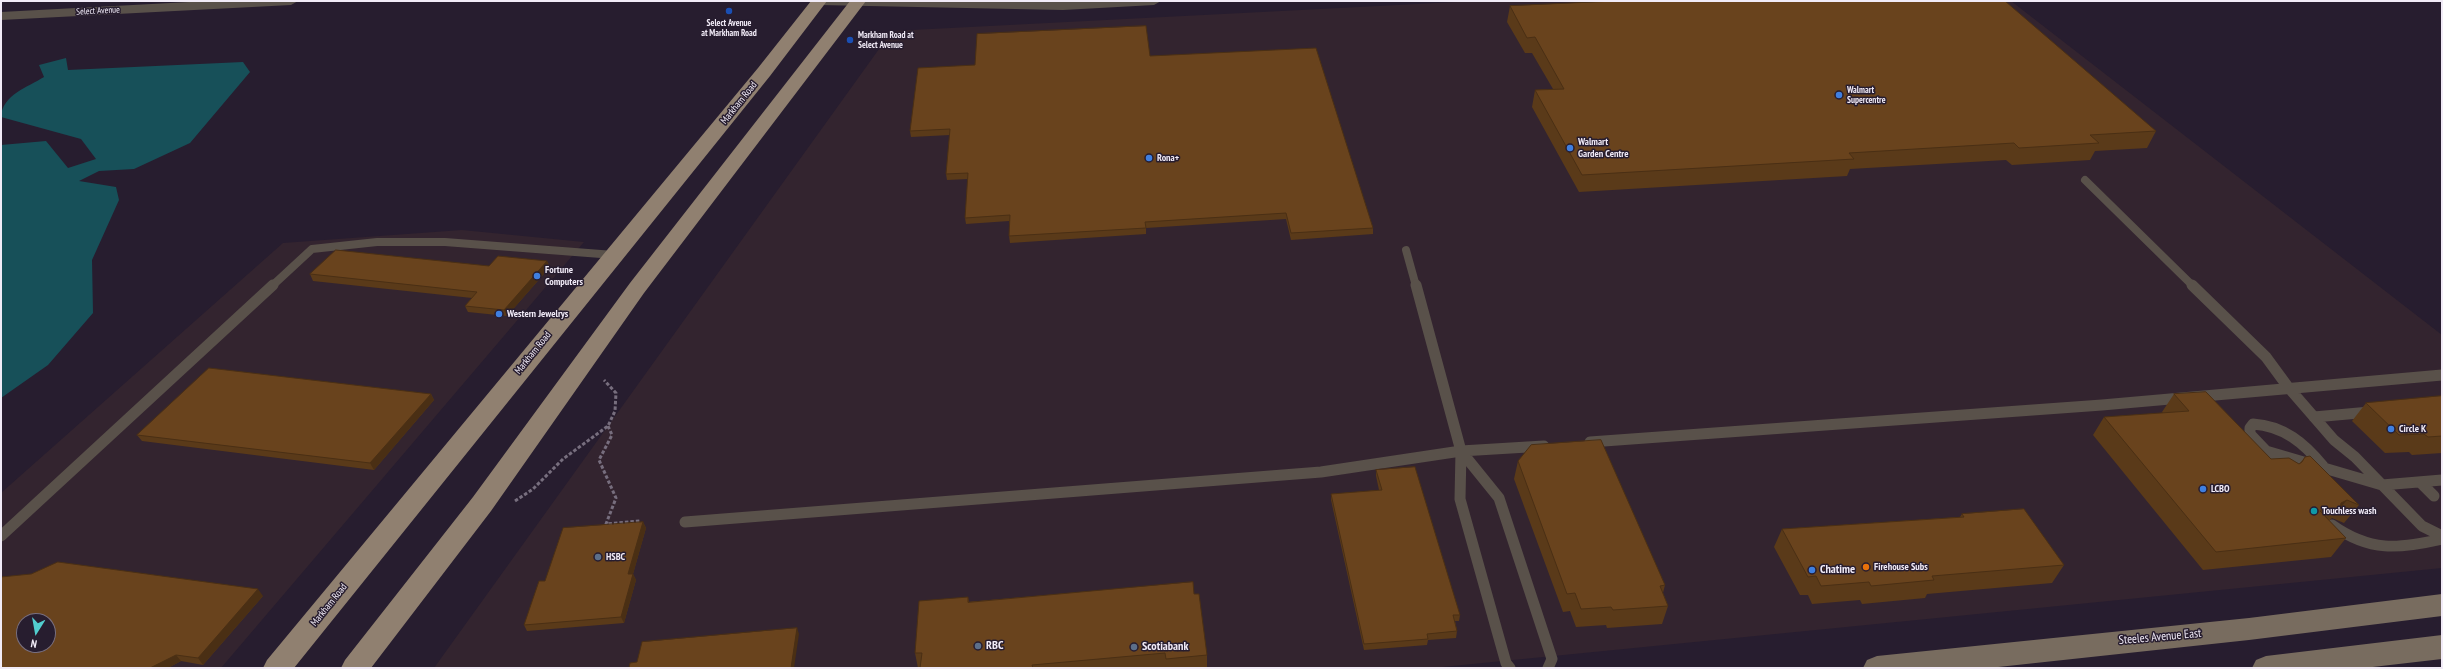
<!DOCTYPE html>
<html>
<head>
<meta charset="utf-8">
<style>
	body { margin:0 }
	#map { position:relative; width:2443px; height:669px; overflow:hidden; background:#271d2f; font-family:"PT Sans Narrow",sans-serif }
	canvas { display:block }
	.frame { position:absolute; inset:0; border:2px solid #f1ebf7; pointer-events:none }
	.north { position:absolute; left:16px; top:613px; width:40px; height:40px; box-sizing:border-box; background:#271d2f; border:1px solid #786f7f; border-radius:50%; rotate:191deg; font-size:11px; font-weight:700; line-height:16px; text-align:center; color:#f1ebf7 }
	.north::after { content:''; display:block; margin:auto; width:14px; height:18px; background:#52cdce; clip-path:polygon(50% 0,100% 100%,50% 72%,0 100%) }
</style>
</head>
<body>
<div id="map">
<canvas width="2443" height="669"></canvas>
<div class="frame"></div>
<div class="north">N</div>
</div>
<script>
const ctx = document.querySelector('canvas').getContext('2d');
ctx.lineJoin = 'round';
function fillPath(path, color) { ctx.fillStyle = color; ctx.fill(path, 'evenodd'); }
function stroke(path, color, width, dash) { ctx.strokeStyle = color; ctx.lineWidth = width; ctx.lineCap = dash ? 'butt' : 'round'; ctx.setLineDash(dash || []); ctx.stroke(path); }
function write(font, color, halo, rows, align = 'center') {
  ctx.font = font + ' "PT Sans Narrow",sans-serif'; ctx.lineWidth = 3; ctx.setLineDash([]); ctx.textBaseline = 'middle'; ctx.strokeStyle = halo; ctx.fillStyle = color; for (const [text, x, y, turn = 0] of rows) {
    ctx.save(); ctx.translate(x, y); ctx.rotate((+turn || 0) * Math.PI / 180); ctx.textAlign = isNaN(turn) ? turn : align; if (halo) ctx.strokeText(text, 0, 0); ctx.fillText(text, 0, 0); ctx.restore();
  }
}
fillPath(new Path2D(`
	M1476,1H2011L2442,335V568L1432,668H434L892,31Z
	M462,230L584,242L221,668H1V493L283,243ZM24,621H48V645H24Z`), '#33242f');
fillPath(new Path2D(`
	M66,58L68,70L243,62L250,72L190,143L134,169L99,171L79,181L116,187L119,200L92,260L93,313L48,365L1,398V145L46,141L68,168L96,159L81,139L1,117C2,95 28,87 44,77L39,65Z`), '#175059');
stroke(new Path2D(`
	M608,426L612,435L599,460L616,498L606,524L640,521
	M515,501L533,489L563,459L608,426L615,411L616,393L604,380`), '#776e7e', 3, [3.5, 2]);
stroke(new Path2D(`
	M2085,180L2193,286
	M1406,250L1416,286
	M272,286L312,249L377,242H445L614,255`), '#59514a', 8);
stroke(new Path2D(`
	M1416,285L1461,451L1460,499L1506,663L1510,668
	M2192,285L2266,357L2288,387L2334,440L2355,457L2422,526L2442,536
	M2314,417L2370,412
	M1590,442L2102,405L2442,375
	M1461,451L1499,498L1552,659L1548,668
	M2266,451L2382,485L2442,480
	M2270,455L2250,434V428L2253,424C2284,426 2304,443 2323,466
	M2420,482L2434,496
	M685,522L1321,472L1461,451L1544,446
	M2332,525C2370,552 2398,549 2442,539
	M1,536L273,285`), '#59514a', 11);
fillPath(new Path2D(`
	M208,1H298L291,5L1,20V12Z
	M813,1H1161L1154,5L1063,10L820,5Z`), '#59514a');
fillPath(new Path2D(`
	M2442,594V616L2249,640L1989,668H1863L1867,660L1877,656L2249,618Z
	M2442,635V659L2364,668H2252L2256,660L2266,656Z`), '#786c5f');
fillPath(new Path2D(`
	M811,1H827L770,76L294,668H263L267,660L758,68Z
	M850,1H866L644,293L491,511L371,668H341L345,660L473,497L630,283Z`), '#908070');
fillPath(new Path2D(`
	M1510,6L2156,131L2147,148L2095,151L2090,160L2012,165L2006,160L1850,169L1847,176L1579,192L1532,107L1535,90L1553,89L1532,53H1525L1507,22Z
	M1150,56L1373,228V234L1291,240L1286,219L1146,228V234L1010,243L1009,236V221L966,224L965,218L968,179L947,180L946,174L950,135L911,137L910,131L975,65Z
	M547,261L550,267L507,316L468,312L465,306L472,298L313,281L310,274L489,266Z
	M431,394L434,400L374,470L142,441L137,435Z
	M2174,394L2271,459L2299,464L2305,457L2359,505L2344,523L2332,518L2329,521L2346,538L2331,557L2203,570L2093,435L2104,417L2163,413L2162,412Z
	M2442,396V453L2412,455L2409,452L2385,453L2352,421L2366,403Z
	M1518,461L1665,585L1663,593L1668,606L1662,624L1607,628L1606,625L1576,627L1570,611L1563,612L1514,479Z
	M1376,470L1460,615L1459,621H1455L1457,631L1456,638L1428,640L1427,645L1364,650L1331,500V494L1379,490L1376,476Z
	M1962,514L2064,565L2052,583L1927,594L1925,598L1862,604L1860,600L1812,604L1808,595H1800L1774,547L1782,529L1960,517Z
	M643,522L646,528L633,574L636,580L624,623L527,631L524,625L545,581Z
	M1194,594L1207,655V668H918L915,653L968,597L969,602Z
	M263,596L203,665L181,661L168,668H1Z`), '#5a3a19');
fillPath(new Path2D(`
	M547,261L550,267L507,316L504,310Z
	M431,394L434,400L374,470L370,463Z
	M2347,500L2332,518L2340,508L2341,503Z
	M643,522L646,528L631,581L628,574Z
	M633,574L636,580L624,623L621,617Z
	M258,589L263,596L203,665L198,658Z
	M797,628L799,634L794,668H791Z
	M176,655L181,661L168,668H150Z`), '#4a2f14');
const building = new Path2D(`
	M1616,1H2005L2156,131L2090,135L2099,143L2019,148L2014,143L1849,153L1854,159L1582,175L1535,90L1564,89L1535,37L1527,38L1510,6Z
	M1146,26L1150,56L1316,48L1373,228L1291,233L1286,213L1145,222L1146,228L1009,236L1010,215L965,218L968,173L946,174L950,129L910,131L918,68L975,65L977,34Z
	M336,250L489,266L498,256L547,261L504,310L465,306L477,292L310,274Z
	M209,368L431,394L370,463L137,435Z
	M2206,392L2271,459L2289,458L2299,464L2302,462L2305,457L2310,456L2359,505L2347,500L2341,503L2340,508L2320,511L2346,538L2216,552L2104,417L2189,411L2174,394Z
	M2442,396V436L2428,437L2424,434L2399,435L2366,403Z
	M1601,440L1665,585L1660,586L1668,606L1613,610L1611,607L1581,609L1575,593L1567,594L1518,461L1531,445Z
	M1415,467L1460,615H1453L1457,631L1427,634L1428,639L1364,644L1331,494L1382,490L1376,470Z
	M2024,509L2064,565L1932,576L1934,580L1871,586L1869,582L1821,586L1816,576L1808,577L1782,529L1964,517L1962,514Z
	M643,522L628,574H633L621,617L524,625L539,581H545L563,528Z
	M58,562L258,589L198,658L176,655L150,668H1V577L31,574ZM24,621H48V645H24Z
	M1193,582L1194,594H1199L1207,655L1166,659L1165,653L1032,665L1033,668H920L922,653H915L919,601L968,597V602Z
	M797,628L791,668H629L630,663L637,662L642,642Z`);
fillPath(building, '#69431d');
stroke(building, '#4a2f14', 1);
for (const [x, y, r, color] of [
	[729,11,4,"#1a4fb4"],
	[850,40,4,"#1a4fb4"],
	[1839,95,4,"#3f7fe0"],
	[1570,148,4,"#3f7fe0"],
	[1149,158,4,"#3f7fe0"],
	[537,276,4,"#3f7fe0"],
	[499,314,4,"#3f7fe0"],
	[2391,429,4,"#3f7fe0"],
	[2203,489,4,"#3f7fe0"],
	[2314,511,4,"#0f9aa8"],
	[598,557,4,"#5c6f8a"],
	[1866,567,4,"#e8710a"],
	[1812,570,4,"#3f7fe0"],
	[978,646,4,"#5c6f8a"],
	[1134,647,4,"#5c6f8a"]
]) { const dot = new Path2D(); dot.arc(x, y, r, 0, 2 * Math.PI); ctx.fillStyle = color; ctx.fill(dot); stroke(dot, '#271d2f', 1.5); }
write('9px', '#f1ebf7', '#271d2f', [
	["Select Avenue",98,11,-3]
]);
write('bold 9px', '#f1ebf7', '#271d2f', [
	["Select Avenue",729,23,"center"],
	["at Markham Road",729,33,"center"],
	["Markham Road at",858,35],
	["Select Avenue",858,45],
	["Walmart",1847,90],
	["Supercentre",1847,100]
], 'left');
write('10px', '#f1ebf7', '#271d2f', [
	["Markham Road",739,103,-51],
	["Markham Road",533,353,-51],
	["Markham Road",329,605,-51]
]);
write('bold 10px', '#f1ebf7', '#271d2f', [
	["Walmart",1578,142],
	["Garden Centre",1578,154],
	["Rona+",1157,158],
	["Fortune",545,270],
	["Computers",545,282],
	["Western Jewelrys",507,314],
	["Circle K",2399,429],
	["LCBO",2211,489],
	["Touchless wash",2322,511],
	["HSBC",606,557],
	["Firehouse Subs",1874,567]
], 'left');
write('bold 12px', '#f1ebf7', '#271d2f', [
	["Chatime",1820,570],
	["RBC",986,646],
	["Scotiabank",1142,647]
], 'left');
write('12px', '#f1ebf7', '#271d2f', [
	["Steeles Avenue East",2160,637,-5]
]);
</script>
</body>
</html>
